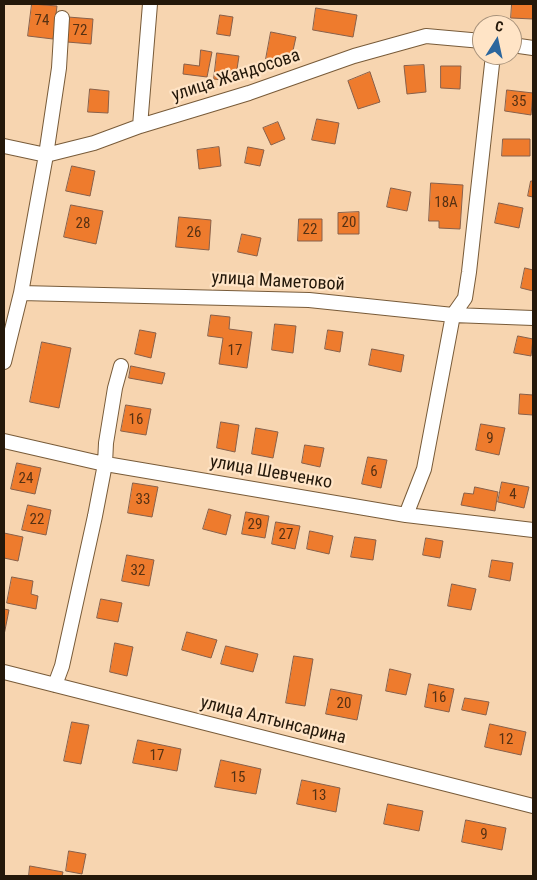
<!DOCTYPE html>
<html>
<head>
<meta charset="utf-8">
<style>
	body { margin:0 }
	#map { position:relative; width:537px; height:880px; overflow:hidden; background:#f7d5b0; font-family:"Roboto Condensed",sans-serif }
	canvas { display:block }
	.frame { position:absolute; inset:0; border:5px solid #24180a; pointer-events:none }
	.north { position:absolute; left:472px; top:15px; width:50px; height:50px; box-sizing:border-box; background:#ffe4c6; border:1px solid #a7927b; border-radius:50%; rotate:10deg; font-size:14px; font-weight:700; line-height:20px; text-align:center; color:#24180a }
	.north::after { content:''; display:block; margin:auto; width:18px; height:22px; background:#2c669d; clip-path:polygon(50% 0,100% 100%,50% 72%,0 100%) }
</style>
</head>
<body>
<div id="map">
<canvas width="537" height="880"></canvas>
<div class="frame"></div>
<div class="north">С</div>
</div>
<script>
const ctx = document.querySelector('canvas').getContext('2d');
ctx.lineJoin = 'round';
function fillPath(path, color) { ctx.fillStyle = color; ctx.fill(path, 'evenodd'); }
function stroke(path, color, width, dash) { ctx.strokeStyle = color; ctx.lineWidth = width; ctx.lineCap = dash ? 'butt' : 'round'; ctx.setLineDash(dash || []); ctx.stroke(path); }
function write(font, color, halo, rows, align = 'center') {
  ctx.font = font + ' "Roboto Condensed",sans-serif'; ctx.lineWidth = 4.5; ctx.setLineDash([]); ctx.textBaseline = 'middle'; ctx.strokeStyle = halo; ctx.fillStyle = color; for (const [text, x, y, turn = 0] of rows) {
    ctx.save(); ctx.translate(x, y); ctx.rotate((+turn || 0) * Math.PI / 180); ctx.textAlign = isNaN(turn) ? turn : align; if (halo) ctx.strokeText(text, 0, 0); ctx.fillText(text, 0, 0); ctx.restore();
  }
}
const building = new Path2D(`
	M32,4L57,6L53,39L28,36Z
	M512,4H533V19L511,18Z
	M316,8L357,15L353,37L313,30Z
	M220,15L233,17L230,36L217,34Z
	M68,17L93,19L91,44L67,42Z
	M271,32L296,37L290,64L266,59Z
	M201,50L212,52L207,77L183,74L184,64L199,66Z
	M217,53L239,56L235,82L214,79Z
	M424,65L426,92L407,94L404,66Z
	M441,66H461L460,89L441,88Z
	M370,72L380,102L358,109L348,81Z
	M90,89L109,91L108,113L88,112Z
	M507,90L533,93L531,115L505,111Z
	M317,119L339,123L335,144L312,140Z
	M278,122L285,139L271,145L263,128Z
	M503,139H530V156H502Z
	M219,147L221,166L199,169L197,150Z
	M248,147L264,150L260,166L245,163Z
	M72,166L95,171L90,196L66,191Z
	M531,181H533V197L528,196Z
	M431,183L463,185L460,229L439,228V221H429Z
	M391,188L411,192L407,211L387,207Z
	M499,203L523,208L519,228L495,223Z
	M71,205L103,211L96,244L64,237Z
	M359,212V234H338V213Z
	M179,217L211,220L209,250L176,247Z
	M299,219H322V241H298Z
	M242,234L261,238L257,256L238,252Z
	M525,268L533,270V291L521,288Z
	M211,315L230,317L229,329L252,332L247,368L219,364L223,338L208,336Z
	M275,324L296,326L293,353L272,350Z
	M140,330L156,333L151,358L135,354Z
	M328,330L343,332L340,352L325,349Z
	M518,336L533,339L531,356L514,353Z
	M42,342L71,348L59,408L30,402Z
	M372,349L404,355L401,372L369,365Z
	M131,366L165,373L162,384L129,378Z
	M520,394L533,395V415L519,414Z
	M126,405L151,409L146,435L121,431Z
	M221,422L239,425L235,452L217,448Z
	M481,424L505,428L499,455L476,450Z
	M256,428L278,432L273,458L252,454Z
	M305,445L324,448L320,467L302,463Z
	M368,457L387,460L381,488L362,484Z
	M17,463L41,468L35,494L11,489Z
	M502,482L529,487L524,508L498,502Z
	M133,483L158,487L152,517L128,513Z
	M475,487L498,492L495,511L461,505L464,493L473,494Z
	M28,505L51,510L46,535L22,530Z
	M209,509L231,515L226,535L203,529Z
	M246,512L269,516L265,538L242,534Z
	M276,522L300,526L295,549L272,544Z
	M310,531L333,536L329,554L307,549Z
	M4,533L23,537L18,561L4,558Z
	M355,537L376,540L373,560L351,557Z
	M426,538L443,541L440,558L423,555Z
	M127,555L154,560L149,586L122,581Z
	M492,560L513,563L510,581L489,577Z
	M12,577L33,581L31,594L38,596L36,609L7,603Z
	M452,584L476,589L471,610L448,606Z
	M101,599L122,603L118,622L97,618Z
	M4,609L9,610L4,635Z
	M187,632L217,640L211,658L182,650Z
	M115,643L133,647L127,676L110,672Z
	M226,646L258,654L253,672L221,664Z
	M294,656L313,659L305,706L286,703Z
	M390,669L411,674L406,695L386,691Z
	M429,684L454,689L449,712L425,707Z
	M331,689L362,695L357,720L326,714Z
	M465,698L489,702L486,715L462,710Z
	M72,722L89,725L81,764L64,761Z
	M490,724L526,732L521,755L485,747Z
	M138,740L181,749L177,771L133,763Z
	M221,760L261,769L256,794L215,787Z
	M302,780L340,788L336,812L297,804Z
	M388,804L423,811L419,831L384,824Z
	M466,820L506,828L502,850L462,842Z
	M69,851L86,854L82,874L66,871Z
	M30,866L63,872L62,876H29Z`);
fillPath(building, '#ee7b2d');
stroke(building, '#88604a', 1);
const street = new Path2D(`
	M512,45L533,48
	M140,126L150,4
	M4,146L46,155L94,143L140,126L249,93L354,56L426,36L482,41
	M21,293L309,300L453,315L533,318
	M4,362L21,293L46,155L59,68L62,18
	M4,441L100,463L406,515L533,530
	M406,515L424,469L453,315L465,298L469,272L493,55
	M4,672L533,806
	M55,685L62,666L95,516L105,464L106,443L115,388L121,366`);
stroke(street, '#785b39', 16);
stroke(street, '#fff', 14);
write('15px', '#563113', null, [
	["74",42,21],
	["72",80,31],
	["35",519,102],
	["18A",446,203],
	["20",349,223],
	["28",83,224],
	["22",310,230],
	["26",194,233],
	["17",235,351],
	["16",136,420],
	["9",490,439],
	["6",374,472],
	["24",26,479],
	["4",513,495],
	["33",143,500],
	["22",37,520],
	["29",255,525],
	["27",286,535],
	["32",138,571],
	["16",439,698],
	["20",344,704],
	["12",506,740],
	["17",157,756],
	["15",238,778],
	["13",319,796],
	["9",484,835]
]);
write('18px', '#24180a', '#ffe4c6', [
	["улица Жандосова",236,76,-18],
	["улица Маметовой",278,282,3],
	["улица Шевченко",271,473,10],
	["улица Алтынсарина",273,721,14]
]);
</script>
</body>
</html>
